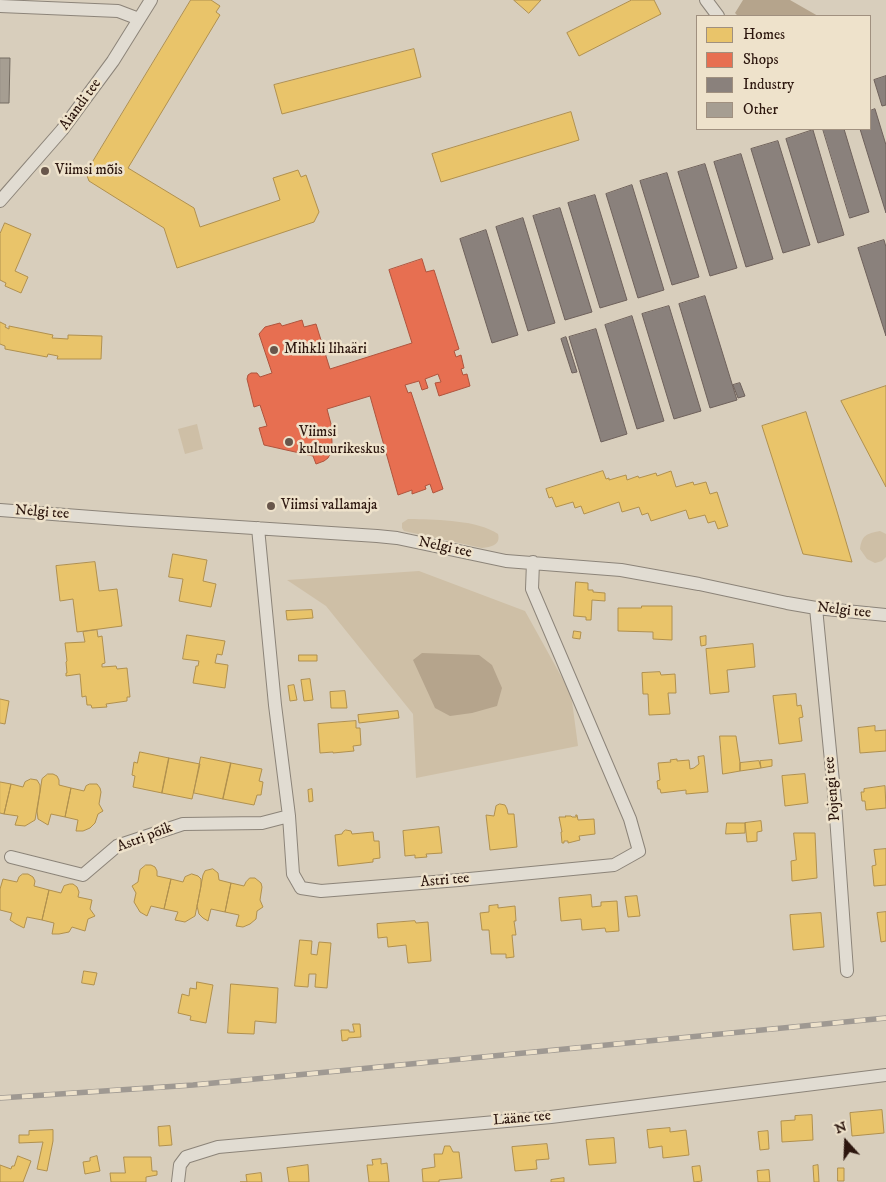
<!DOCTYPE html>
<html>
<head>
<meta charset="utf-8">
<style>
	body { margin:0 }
	#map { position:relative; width:886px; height:1182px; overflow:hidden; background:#d8cebc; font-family:"IM FELL DW Pica",serif }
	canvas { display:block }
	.legend { position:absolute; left:696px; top:15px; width:175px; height:115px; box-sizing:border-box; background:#eee2cb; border:1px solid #a0907f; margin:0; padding:6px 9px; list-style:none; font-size:15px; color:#2c160e }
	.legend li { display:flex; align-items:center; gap:10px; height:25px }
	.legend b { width:25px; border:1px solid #a0907f }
	.north { position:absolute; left:821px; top:1117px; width:50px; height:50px; -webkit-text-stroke:4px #eee2cb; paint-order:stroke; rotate:340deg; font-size:14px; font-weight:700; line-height:20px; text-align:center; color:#2c160e }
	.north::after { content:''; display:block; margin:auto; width:18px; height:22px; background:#2c160e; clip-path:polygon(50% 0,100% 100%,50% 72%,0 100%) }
</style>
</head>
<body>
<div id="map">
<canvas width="886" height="1182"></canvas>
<ul class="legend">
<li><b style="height:14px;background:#e9c46a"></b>Homes</li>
<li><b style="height:14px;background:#e76f51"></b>Shops</li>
<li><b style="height:14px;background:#8a817c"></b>Industry</li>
<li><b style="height:14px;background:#a69e92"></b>Other</li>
</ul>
<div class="north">N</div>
</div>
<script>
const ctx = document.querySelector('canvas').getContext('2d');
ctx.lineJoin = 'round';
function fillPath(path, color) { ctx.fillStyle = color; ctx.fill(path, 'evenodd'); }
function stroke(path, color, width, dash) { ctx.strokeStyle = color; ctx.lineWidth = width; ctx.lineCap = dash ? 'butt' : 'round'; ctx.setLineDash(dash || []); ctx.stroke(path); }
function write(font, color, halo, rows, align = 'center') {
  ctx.font = font + ' "IM FELL DW Pica",serif'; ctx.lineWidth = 5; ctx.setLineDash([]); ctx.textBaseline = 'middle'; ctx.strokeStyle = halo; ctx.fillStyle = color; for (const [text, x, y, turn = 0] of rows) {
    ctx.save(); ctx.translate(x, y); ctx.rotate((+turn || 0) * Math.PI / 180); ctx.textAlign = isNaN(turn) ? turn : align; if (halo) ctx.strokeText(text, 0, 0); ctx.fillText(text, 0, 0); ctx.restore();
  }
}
fillPath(new Path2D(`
	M197,424L203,449L185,454L178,429Z
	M408,519H414C438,520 478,520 498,534C501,545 491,547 482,548L404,531L402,528V523Z
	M880,531L886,534V557L882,561L875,563L867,559L860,549C862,535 866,534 880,531Z
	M419,571L525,611L571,694L578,746L416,778L413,714L326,606L287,580Z`), '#cebfa6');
fillPath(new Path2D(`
	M743,0H790L818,16H738L735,13Z
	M422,653L479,655L492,665L502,688L497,706L472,713L450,716L435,708L413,660Z`), '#b5a48c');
const homes = new Path2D(`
	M191,0H211L220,6L216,12L220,15L128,168L194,208L200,227L280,200L273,178L298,170L301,177L306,175L319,212L314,222L177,268L164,228L89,181L86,173Z
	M514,0H541L529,13Z
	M632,0H654L661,14L579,56L567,33Z
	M414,49L421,77L282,114L274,85Z
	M571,112L579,140L441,182L432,154Z
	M5,223L31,234L15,271L28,277L21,293L5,286L6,283L0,280V234Z
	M0,322L6,325L5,327L9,329V326L53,335L52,338L68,339V335L102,336L101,359H57L58,356L48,354L47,357L5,349V346L0,344Z
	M886,386V487L841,401Z
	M806,412L836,508L852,562L803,554L762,426Z
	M603,471L606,479L609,478V480L626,475L627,480L638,476L639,478L656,473L657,476L671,471L676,487L693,482L694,485L706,482L710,494L717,492L728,526L718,529L715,521L708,523L705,515L689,519L686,510L651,521L648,513L642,515L639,507L622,512L619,502L584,514L581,506L575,508L573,502L556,507L552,497L549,498L546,489Z
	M173,554L207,560L203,581L216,584L211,607L179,601L183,579L169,577Z
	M95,562L99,591L117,589L122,626L77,632L73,599L60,601L56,566Z
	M576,582L588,583V590H593V592L605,593V601L592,600L591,620H586V617L574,616Z
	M642,606H672V640L653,639V632L618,631V608H641Z
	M312,610L313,618L287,620L286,611Z
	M97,630L98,637L102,636L105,663L102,664V667L116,666L117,669L127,668L130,697H127V701L106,704L107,707L92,708L91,705H87L86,696L82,697L80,674L66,676V673H67L66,662L67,661L65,643L85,642L83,632Z
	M574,631L581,632L580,639L573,638Z
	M187,635L225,641L222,655L217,654L215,663L228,665L225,688L193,683L196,666H198L199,661L183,659Z
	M706,636V645L701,646L700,637Z
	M753,644L755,667L727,670L729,692L710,694L706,649Z
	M299,655H317V661H299Z
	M660,672L661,675L675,674L676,693H668L670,714L649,715L648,694H643L642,673Z
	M310,679L313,700L304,701L301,680Z
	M294,685L297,700L290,701L288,686Z
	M345,691L347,708H331L330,692Z
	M796,694L797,706L801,705L803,717L799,718L802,741L779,744L773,696Z
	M0,699L9,701L5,724L0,723Z
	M398,711L399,718L359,723L358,715Z
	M356,721V728H360L361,745L353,746L354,751L333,753V752L320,753L318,724Z
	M875,726V731L886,730V751L860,753L858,728Z
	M720,736H736L740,763V771L723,774Z
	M140,752L169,758L162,793L133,787L135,776L132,775L134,762L137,763Z
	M704,756L708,792L686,794V790L661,793L660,789H658L657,781L660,780L658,763L671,762L670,760L677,759V761L689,760L690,769L694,768L699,764L698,757Z
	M201,757L231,763L223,799L194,793Z
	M169,758L200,764L192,799L162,793Z
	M772,760V766L761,768L760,761Z
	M759,761L761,768L740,771V763Z
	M231,763L262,769L259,781L263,782L261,795H257L254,805L223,799Z
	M48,774H53L57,776L59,780V785L71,788L65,817L51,814L48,825L38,819L37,811L42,779Z
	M805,774L808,803L785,806L782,776Z
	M31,779L37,780L40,785V791L35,820L25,826L15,825L18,816L4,814L11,784L23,787L25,782Z
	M0,782L11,784L4,814L0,813Z
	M90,784H97L100,788L101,792L99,804L103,811L98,814L95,823L90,828L83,831H76L78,820L65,817L71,788L84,791L86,786Z
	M885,786L886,808L866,810L865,801H862L861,792H864V789Z
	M312,789L313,801L309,802L308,790Z
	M500,804L505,805L507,809L508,814H514L517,847L490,850L486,815L494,816L496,806Z
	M576,815H577L578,820L594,819L595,834L579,836L580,840L568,843V841H564V843H562L561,832H562L559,817H566L565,816H571L572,817H576Z
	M761,821L762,831L757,832V841L747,842L745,823Z
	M727,823H745V833L726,834Z
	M439,827L442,853L426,854L427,857L415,858V855L405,856L403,831Z
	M346,830L351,831L352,834L373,832L374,841H379L380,858L373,859V862L338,866L335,835L342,834L343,832Z
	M794,833H815L817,878L792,881L791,861L796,860Z
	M886,849V885L874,886L872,866L876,865L874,850Z
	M146,865H151L155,867L157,871V876L171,879L164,909L151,906L147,916L140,912L134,902L136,893L132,886L138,882L140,870Z
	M213,869L218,873L219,880L231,883L225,912L211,909L208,921L203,918L199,914L197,906L203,875L205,871Z
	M23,874H28L33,877L35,881L34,886L49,890L42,920L27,917L24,928L16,924L10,920L12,913L0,910V889L3,879L17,882L19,877Z
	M192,874L198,876L201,879V886L195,916L185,922L175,920L178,912L164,909L171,879L183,882L185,877Z
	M250,878H255L261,883L262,887L260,900L263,907L257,911L256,919L250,924L243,927L236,926L239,915L225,912L231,883L244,886L246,882Z
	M70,884H73L77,887L79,892L78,897L92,900L90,909L95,916L88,919L85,931L72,927L69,932L59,934H52L54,923L42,920L49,890L61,893L64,886Z
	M591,895L592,907L601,906V902L617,901L619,931L606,932L605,928L582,930L581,919L561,921L559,898Z
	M637,896L640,916L628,917L625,897Z
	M498,905V908L515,906L516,921H514L516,935H512L514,957L506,958V954H491L489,930H482L480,913L489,912V906Z
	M886,912V941L881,942L877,913Z
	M821,913L824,947L793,950L790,915Z
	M415,921L416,923L428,922L431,961L408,963L406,945L388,947L387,937L378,938L377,924Z
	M300,940L312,941L311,954L317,955L319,942L331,943L327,988L315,987L316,974H309L308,987L295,986Z
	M84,971L97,973L94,985L82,983Z
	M197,982L213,985L206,1023L190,1020L191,1016L178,1013L182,994L189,996L190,988L196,989Z
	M231,984L278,988L276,1023L255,1021L254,1034L228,1033Z
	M353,1024H360L361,1037L348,1038V1040L342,1041L341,1030H349V1032H354Z
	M882,1110L884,1133L852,1136L850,1113Z
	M812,1115L813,1140L782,1142L781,1121L795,1120V1116Z
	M170,1126L172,1145L159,1146L158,1127Z
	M670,1128V1132L686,1130L689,1155L663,1158L662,1146L649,1148L647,1130Z
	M53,1130V1141L47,1171L37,1169L43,1142L19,1143V1135H29V1131Z
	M768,1131L769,1149L760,1150L758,1132Z
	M614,1138L616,1163L589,1165L586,1140Z
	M547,1144L549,1159L536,1160L537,1169L515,1171L512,1147Z
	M445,1146H450L453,1152H459L462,1178L439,1180V1182H423L422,1169L435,1167L434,1154H442Z
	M18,1156L31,1161L23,1182H0V1165L11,1169L12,1166H14Z
	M97,1156L100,1171L85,1174L83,1162L90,1161V1158Z
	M124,1157H151L152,1171H157V1175L146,1177V1182H111L110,1173H125Z
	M381,1159V1164L387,1163L389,1182H369L367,1165H373L372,1160Z
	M308,1165L309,1182H289L287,1168Z
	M818,1165L819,1182H814L813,1166Z
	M700,1166L702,1181L694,1182L692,1167Z
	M838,1168H844V1181H838Z
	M769,1170L770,1182H758L757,1171Z
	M261,1173L262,1182H240H247L246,1175Z
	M564,1178V1182H551V1180Z`);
fillPath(homes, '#e9c46a');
stroke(homes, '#b0904e', 1);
const shops = new Path2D(`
	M422,259L426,272L434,270L459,349L454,351L456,357L461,355L464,368L461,369L463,375L467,374L470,386L439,396L435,383L441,382L438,374L425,379L428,388L422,390L419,381L405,385L408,393L411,392L443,489L433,493L430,484L425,486L426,489L412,494V490L398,495L370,396L327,409L331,424L332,442L331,452L328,458L324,461L316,464L313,456L264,445L259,428L267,426L260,405L254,407L247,379L248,375L251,373H257L260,377L272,373L259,334L265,327L280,323L282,326L302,320L304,327L316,324L330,369L412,343L389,270Z`);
fillPath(shops, '#e76f51');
stroke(shops, '#af543d', 1);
const industry = new Path2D(`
	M886,76V105L882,106L874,80Z
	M875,109L886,145V213L860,129H870V111Z
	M823,129H844L869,212L850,218Z
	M813,130L844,235L818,243L786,139Z
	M778,141L810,245L783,253L751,149Z
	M741,154L773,259L746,267L714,162Z
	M705,164L737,268L710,276L678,172Z
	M667,173L699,277L672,285L640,181Z
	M632,185L664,290L638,298L606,194Z
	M595,195L627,300L600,308L568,203Z
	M560,208L592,312L565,320L533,216Z
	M523,218L555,323L528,331L496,227Z
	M486,230L518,335L492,343L460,239Z
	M884,240L886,247V336L858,248Z
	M705,296L737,400L710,408L679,304Z
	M669,306L701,411L674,419L642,314Z
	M632,316L664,421L637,429L605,325Z
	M596,329L627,434L601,442L569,337Z
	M566,337L577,372L572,373L561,339Z
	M740,383L745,396L738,398L733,385Z`);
fillPath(industry, '#8a817c');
stroke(industry, '#6e615b', 1);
const building = new Path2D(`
	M0,58H10L9,103H0Z`);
fillPath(building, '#a69e92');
stroke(building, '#746c62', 1);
const street = new Path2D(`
	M706,0L718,16
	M0,6L118,11L139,19
	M0,201L62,130L113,61L151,0
	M0,510L131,520L377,536L397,538L506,561L621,570L699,584L787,603L816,608L886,615
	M258,528L275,705L289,816L293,874L301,888L321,891L459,880L614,865L639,851L630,819L532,589L533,562
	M816,608L835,802L847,971
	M11,857L83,875L117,846L183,824L262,823L289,816
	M178,1182L180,1165L186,1157L218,1147L551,1117L886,1075`);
stroke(street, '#8c8479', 14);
stroke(street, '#e1dcd2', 12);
const rail = new Path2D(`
	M0,1098L193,1085L886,1018`);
stroke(rail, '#9f9992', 5.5);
stroke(rail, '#eee2cb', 4, [11]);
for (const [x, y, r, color] of [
	[45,171,5,"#68564b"],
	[274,350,5,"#68564b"],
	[289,442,5,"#68564b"],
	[271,506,5,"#68564b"]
]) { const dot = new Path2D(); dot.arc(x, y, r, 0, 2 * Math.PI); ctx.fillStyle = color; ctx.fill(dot); stroke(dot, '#eee2cb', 2); }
write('15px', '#2c160e', '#eee2cb', [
	["Aiandi tee",81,105,-54],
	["Nelgi tee",42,513,4],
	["Nelgi tee",445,548,12],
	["Nelgi tee",844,611,6],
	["Pojengi tee",833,789,-95],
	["Astri põik",145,838,-21],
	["Astri tee",445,881,-5],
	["Lääne tee",522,1119,-5]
]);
write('15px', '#2c160e', '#eee2cb', [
	["Viimsi mõis",55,171],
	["Mihkli lihaäri",284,350],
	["Viimsi",299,433],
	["kultuurikeskus",299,450],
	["Viimsi vallamaja",281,506]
], 'left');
</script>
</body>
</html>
